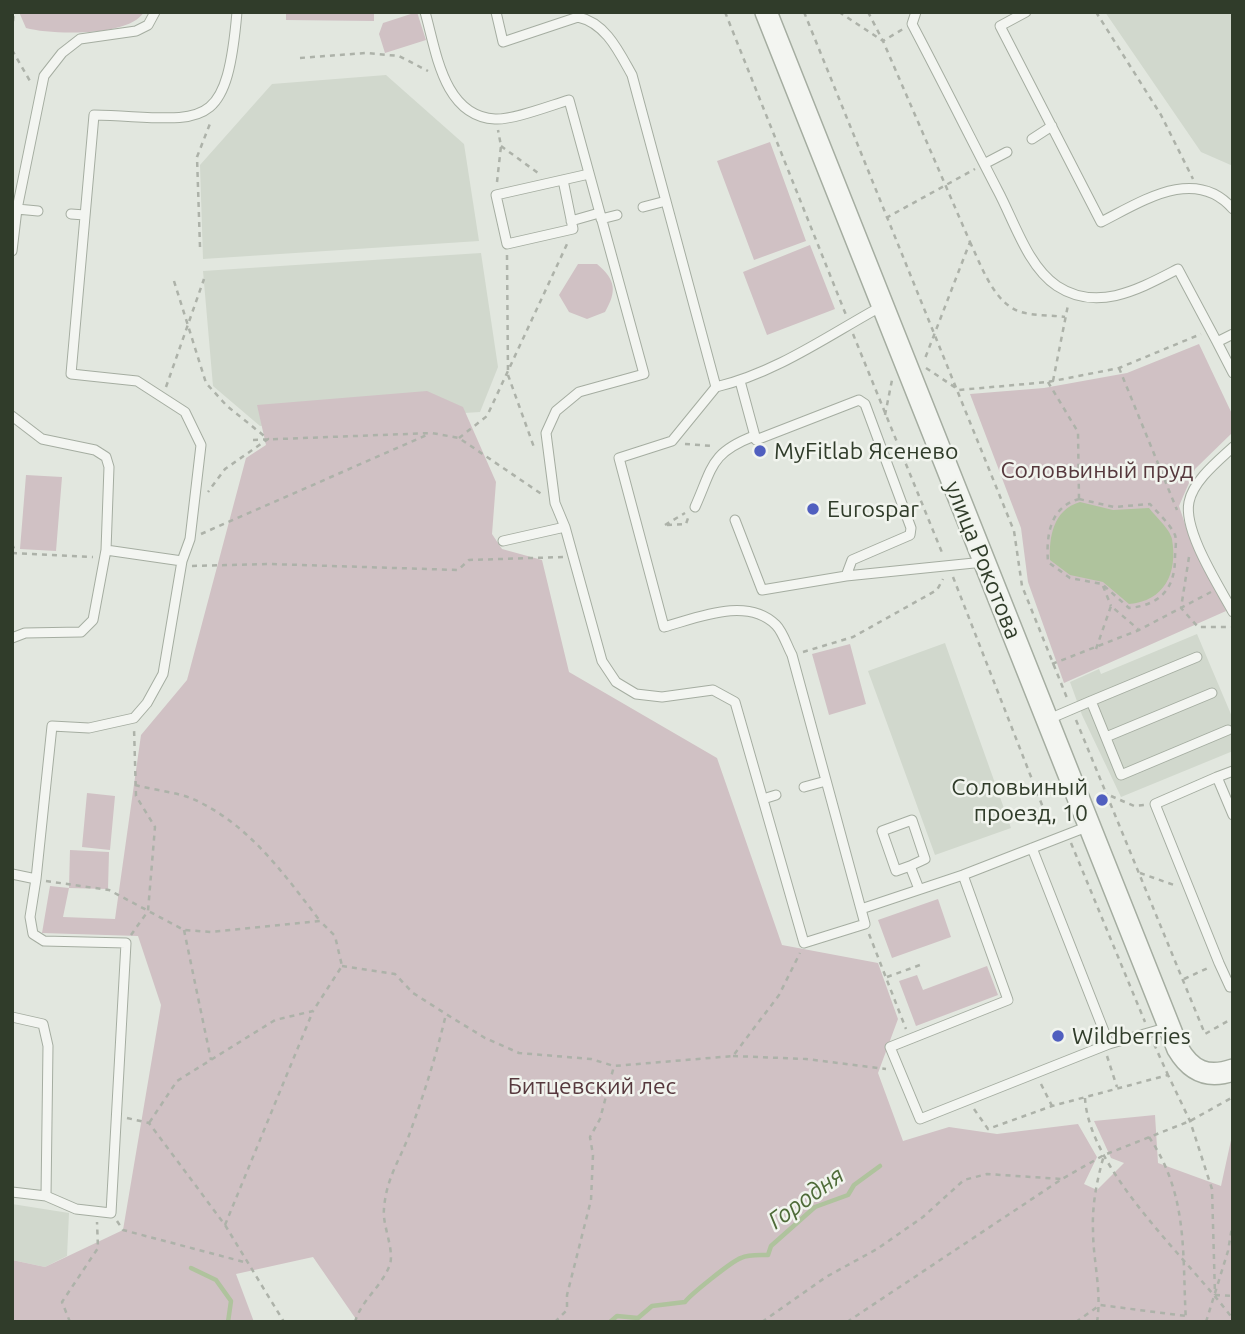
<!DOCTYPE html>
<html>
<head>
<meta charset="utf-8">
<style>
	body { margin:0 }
	#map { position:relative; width:1245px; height:1334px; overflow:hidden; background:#e2e7df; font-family:Ubuntu,sans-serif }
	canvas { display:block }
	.frame { position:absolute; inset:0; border:14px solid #303c2a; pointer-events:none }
</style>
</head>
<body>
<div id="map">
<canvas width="1245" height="1334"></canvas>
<div class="frame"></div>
</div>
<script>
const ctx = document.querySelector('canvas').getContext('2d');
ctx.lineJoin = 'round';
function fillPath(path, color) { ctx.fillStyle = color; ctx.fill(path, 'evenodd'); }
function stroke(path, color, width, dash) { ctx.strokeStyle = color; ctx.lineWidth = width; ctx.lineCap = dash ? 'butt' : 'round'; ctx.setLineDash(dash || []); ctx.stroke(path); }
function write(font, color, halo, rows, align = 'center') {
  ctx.font = font + ' Ubuntu,sans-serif'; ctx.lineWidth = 5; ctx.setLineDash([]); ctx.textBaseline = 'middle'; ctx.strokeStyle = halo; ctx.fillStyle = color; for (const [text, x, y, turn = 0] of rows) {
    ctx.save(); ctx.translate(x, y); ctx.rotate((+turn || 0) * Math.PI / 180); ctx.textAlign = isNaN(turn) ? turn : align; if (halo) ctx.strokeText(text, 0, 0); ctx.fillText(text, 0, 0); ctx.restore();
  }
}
fillPath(new Path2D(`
	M1105,12H1233V166L1201,152Z
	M386,75L464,144L479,241L203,259L200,165L272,84Z
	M481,253L498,367L480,412L260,426L213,386L203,271Z
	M1197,634L1233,719V751L1121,797L1082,715L1070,682L1099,669L1101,674Z
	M945,643L1011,828L935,855L868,671Z
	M12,1204L69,1213L67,1256L45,1267L12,1260Z`), '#d1d8cd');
fillPath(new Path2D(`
	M19,12H144C129,37 52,35 26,28Z
	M286,12H374V21L286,20Z
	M417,12L426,40L385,53L379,34L383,23Z
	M770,142L806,241L754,260L717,161Z
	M810,245L835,309L767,335L743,272Z
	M578,264H597C616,280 617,291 605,312L587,319L569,312L559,295Z
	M1199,344L1233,416V432L1195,469L1179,506L1188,533L1226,611L1064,683L1028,582L1021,528L970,394L1044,388L1127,373Z
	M427,391L463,407L496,482L492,534L502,549L542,560L569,672L717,758L782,945L878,963L898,1019L878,1073L903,1141L949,1127L997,1134L1078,1124L1097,1157L1084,1184L1097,1190L1124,1163L1111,1158L1094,1121L1155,1115L1158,1163L1221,1186L1233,1131V1322H358L313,1257L236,1274L254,1322H12V1260L45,1267L123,1230L161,1005L138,936L42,933L50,886L69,888L70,850L109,852L108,889L69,888L63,917L115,919L141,735L187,680L246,458L266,445L257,405Z
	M26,475L62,477L56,551L20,549Z
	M850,644L866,704L829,715L812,654Z
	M87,793L115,796L110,850L82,847Z
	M938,899L951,937L892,958L878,920Z
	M987,966L998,995L916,1026L899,981L917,975L923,990Z`), '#d0c1c4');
fillPath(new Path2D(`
	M1080,502L1113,510L1149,508C1155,516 1170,529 1172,539C1178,574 1164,601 1129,604L1103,582L1070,575L1050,560C1049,537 1053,510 1080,502Z`), '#afc39d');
stroke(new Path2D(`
	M191,1268L216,1280L231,1301L228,1322
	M610,1322L617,1316L638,1318L652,1306L685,1302C690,1295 732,1261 741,1258C749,1254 760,1255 768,1255L771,1246L815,1207L848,1195L854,1185L880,1166`), '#afc39d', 4.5);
const service = new Path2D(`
	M425,12C436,50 443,116 495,119C513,120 549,106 569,100L644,374L579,392L556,411L546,433L555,503L565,527L602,661L616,682L636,694L662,697L713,690L735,702L804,943L865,924L792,655C787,646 783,632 776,625C747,596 697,618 664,627L619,458L672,441L716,387L632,75C619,52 606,23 578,17L503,42L496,12
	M916,12L912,24C941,79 969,135 998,191C1014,221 1028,267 1057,286C1098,313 1141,288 1178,269L1217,342L1233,334
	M1026,12L1000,26L1101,222C1141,202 1195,165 1233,209
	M1032,139L1052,126
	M984,164L1007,152
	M563,180L573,229L507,244L496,195L589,174
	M643,207L666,201
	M17,209L38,211
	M71,214L85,215
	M601,219L617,215
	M571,221L599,213
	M12,251L17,209L44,76L62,53L80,39L136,31L148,25L155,12
	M1217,342L1233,373
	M740,381L756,440L859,400L865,404L911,528L910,535L852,560L846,576
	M716,387C776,373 829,335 882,306
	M12,416L42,439L95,450L106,457L109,467L106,550L93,620L81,632L25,633L12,638
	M1233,447C1218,461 1193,481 1189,502C1183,531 1219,586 1233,612
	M695,507C713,467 710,453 754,436
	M735,520L762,590L846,576L984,562
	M503,541L565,527
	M106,550L182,561
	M1091,701L1197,657
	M1049,719L1091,701L1121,775L1228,730
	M1106,737L1212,693
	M1217,777L1233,771
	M804,787L826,781
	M763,799L776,795
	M1233,815L1217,777L1155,804L1219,963L1230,987L1233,986
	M1032,848L1109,1044
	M910,866L896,871L882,831L912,820L925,859L910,866L919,889
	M12,874L36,879L52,726L89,728L134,718L147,703L163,674L182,561L190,539L201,445L185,412L137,381L71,374L94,115C203,118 226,138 237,12
	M963,875L1008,1000L890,1047L920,1119L1109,1044L1169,1027
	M861,909L963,875L1089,826
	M12,1017L43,1024L48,1046L46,1196
	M12,1192L46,1196L76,1209L111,1213L126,943L44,941L33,934L30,917L36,879`);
const tertiary = new Path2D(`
	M766,12L1178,1049C1191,1071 1207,1079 1233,1070`);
stroke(service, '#a5ada1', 11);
stroke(tertiary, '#a5ada1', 24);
stroke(new Path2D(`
	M725,12L846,315
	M804,12L1014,531L1022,586L1067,698
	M839,12L883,41L970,242L924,361
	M868,12L883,41L903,29
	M1096,12L1161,115L1193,179
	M12,31L14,12
	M12,50L30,81
	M300,58L366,53L399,56L428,71
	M501,146L538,173
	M497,182L501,146L498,130
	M886,218L975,169
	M970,242C981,265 994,304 1021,312C1035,316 1051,315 1065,317
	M200,247L197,157L211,121
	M507,255L508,375L535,450
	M174,281L206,383L227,406L268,439L225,469L208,492
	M853,334L943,555
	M926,368L959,390L1048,382L1119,368L1201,334
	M1119,368L1177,510
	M1053,381L1068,305
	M1048,382L1078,432L1079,499
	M166,387L204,279
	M885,415L892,380
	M459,438L487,416L568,242
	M253,440L432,433L459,438L543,495
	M685,444L713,446
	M1079,499L1114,507L1150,504C1158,513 1170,524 1175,535C1177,541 1175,551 1175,558C1175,589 1160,605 1129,608L1102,584L1070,578L1048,562C1046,535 1050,507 1079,499Z
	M665,525L685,513
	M667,525L686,524L689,515
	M201,534L429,434
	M12,544L16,553
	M12,553L93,557
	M1189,557L1181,608L1198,627H1233
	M192,566L270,564L458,570L469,560L563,557
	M953,577L1051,828
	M1103,586L1111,606
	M1096,649L1111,606L1138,629
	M803,652L853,637L937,590L943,579
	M1052,664L1139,630L1211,592
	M1076,720L1205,1034L1233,1018
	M135,785C154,790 176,792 193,799C249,824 284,874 320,921
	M1111,796L1134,806L1144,805
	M1071,843L1145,1022
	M1140,873L1174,885
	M46,881L109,890L184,930L211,932L320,921L335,936L342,966L313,1011L275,1020L177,1081L149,1123
	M184,930L211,1060
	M869,934L906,1029
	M131,935L148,911L155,827L136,796L134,728
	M342,966L395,974L413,993L446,1014L485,1038L519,1053L591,1059L614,1066L733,1056L779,995L800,953
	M887,977L920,965
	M1184,979L1210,967
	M1154,1044L1168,1075
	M733,1056L806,1059L886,1069
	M1107,1056L1117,1087
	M1041,1084L1052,1106
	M1085,1098C1089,1171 1190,1261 1233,1319
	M974,1109L988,1129L1052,1106L1168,1075L1190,1121L1212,1189L1215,1295
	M127,1118L149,1123L225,1225L284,1322
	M1149,1137C1189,1196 1182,1254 1186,1322
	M117,1221L123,1230L248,1263
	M225,1225L313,1011
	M1215,1295L1233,1296
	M70,1322L62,1302L98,1248L97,1222
	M355,1322C361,1301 380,1288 389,1267C396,1252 382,1226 384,1209C386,1180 398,1163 408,1138C423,1097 436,1057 446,1014
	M373,1322H387
	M555,1322L567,1310V1295L591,1200L593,1155L590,1137L600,1119L614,1066
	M762,1322L826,1277L877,1249L923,1217L964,1180L987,1174L1062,1179
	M847,1322L1062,1179L1104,1155L1190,1121L1233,1097
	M1076,1322L1100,1305L1186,1316
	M1097,1322C1102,1291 1093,1261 1093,1230C1092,1204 1097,1180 1104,1155
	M1206,1322L1228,1251L1233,1221`), '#adb2a9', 2.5, [5, 5]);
stroke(service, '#f3f5f1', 9);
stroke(tertiary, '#f3f5f1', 21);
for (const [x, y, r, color] of [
	[760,451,7,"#505fbf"],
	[813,509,7,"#505fbf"],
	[1102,800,7,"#505fbf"],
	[1058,1036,7,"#505fbf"]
]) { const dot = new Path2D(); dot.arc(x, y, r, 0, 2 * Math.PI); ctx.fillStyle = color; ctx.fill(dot); stroke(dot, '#f1f4ee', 2.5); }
write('23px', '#303c2a', '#f1f4ee', [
	["MyFitlab Ясенево",774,451],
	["Eurospar",827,509],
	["Соловьиный",1088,787,"right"],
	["проезд, 10",1088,813,"right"],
	["Wildberries",1072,1036]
], 'left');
write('23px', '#56383d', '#f1f4ee', [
	["Соловьиный пруд",1097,470],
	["Битцевский лес",592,1086]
]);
write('23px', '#303c2a', '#f1f4ee', [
	["улица Рокотова",983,560,68]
]);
write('italic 24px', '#4e6b38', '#f1f4ee', [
	["Городня",806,1198,-36]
]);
</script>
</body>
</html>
